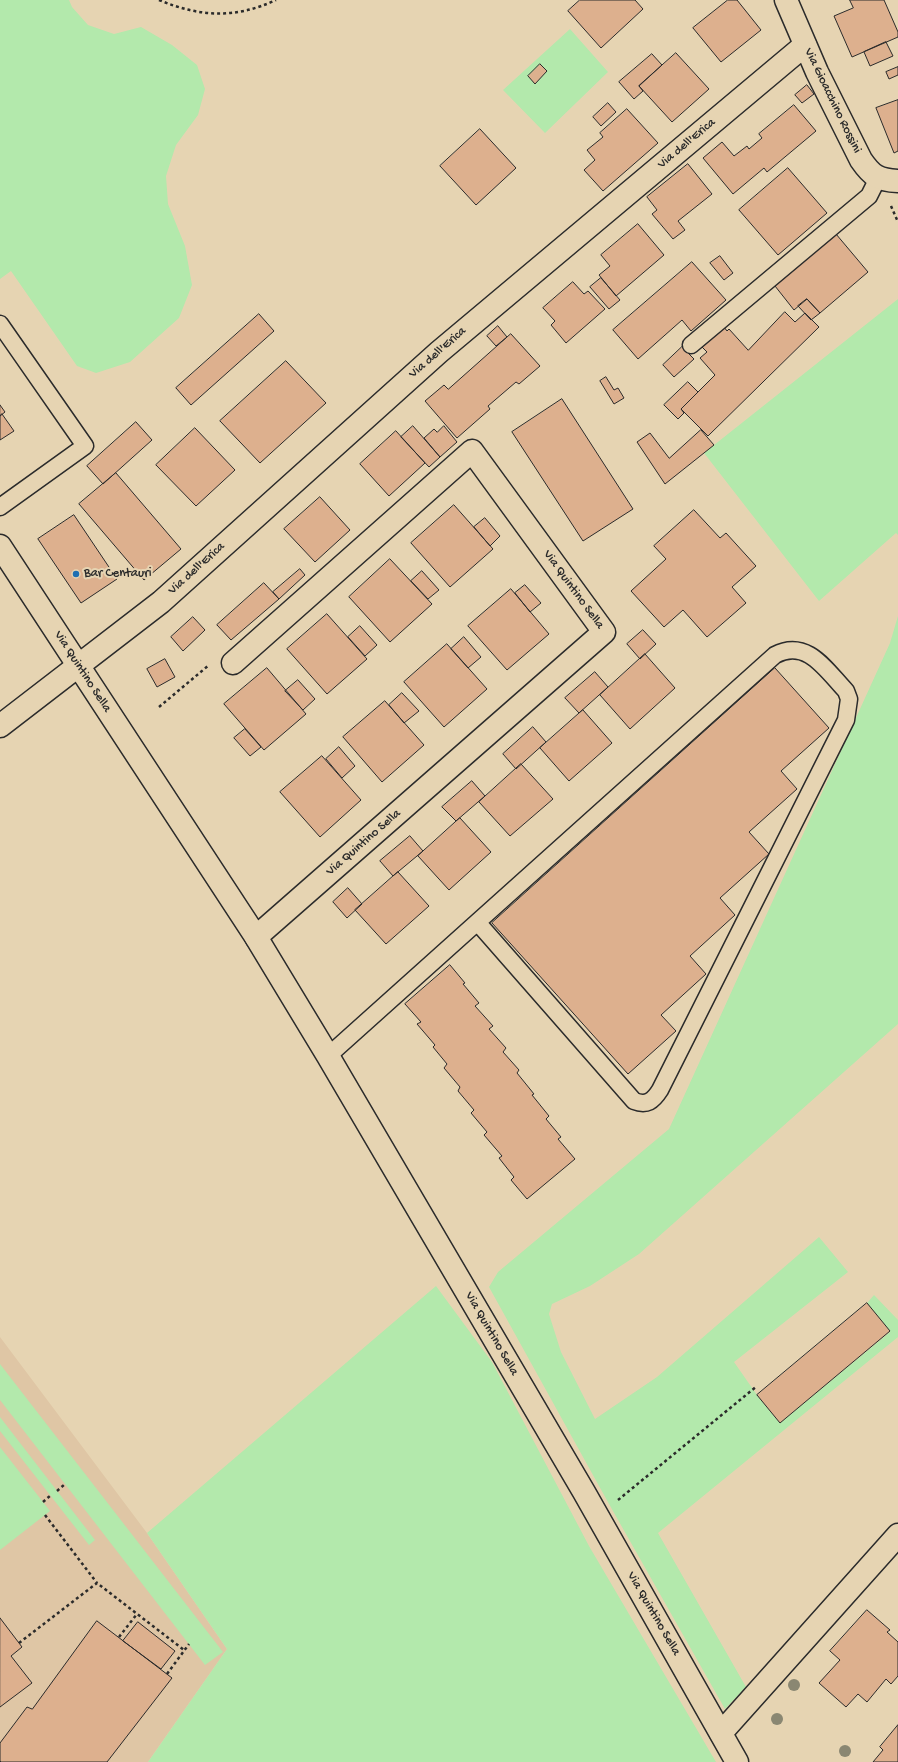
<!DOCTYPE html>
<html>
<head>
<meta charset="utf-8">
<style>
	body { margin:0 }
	canvas { display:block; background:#e6d4b2 }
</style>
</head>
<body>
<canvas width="898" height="1762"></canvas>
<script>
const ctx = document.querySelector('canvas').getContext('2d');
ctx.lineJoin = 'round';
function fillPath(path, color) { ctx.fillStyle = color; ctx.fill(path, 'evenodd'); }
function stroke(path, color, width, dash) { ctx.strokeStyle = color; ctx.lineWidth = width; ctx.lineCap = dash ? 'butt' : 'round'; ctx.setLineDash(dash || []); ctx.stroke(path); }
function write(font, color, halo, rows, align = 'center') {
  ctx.font = font + ' "Gochi Hand",sans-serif'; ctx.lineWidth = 4; ctx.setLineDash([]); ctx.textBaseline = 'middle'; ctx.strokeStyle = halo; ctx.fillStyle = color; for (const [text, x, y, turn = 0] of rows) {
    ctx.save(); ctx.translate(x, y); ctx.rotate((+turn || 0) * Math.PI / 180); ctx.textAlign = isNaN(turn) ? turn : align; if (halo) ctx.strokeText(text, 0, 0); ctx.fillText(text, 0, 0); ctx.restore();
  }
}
fillPath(new Path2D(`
	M0,1337L147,1533L227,1649L148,1762H0Z`), '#dfc6a5');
fillPath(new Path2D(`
	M0,0H69L72,7L88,25L114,34L141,27L172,45L197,65L205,89L198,115L176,145L166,176L168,204L185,246L192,285L179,318L130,362L96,373L77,366L11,271L0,279Z
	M570,29L608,72L545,133L503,90Z
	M898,299V535L896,533L819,601L704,453Z
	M898,616V1024L639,1254L590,1286L552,1304L549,1314L561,1352L595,1419L657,1377L819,1237L848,1272L734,1362L757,1395L780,1423L890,1332L867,1303L874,1295L898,1320V1337L658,1533L746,1687L725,1709L609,1504L489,1287L498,1272L669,1129L890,643Z
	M436,1286L492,1362L589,1546L716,1762H148L227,1649L147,1533Z
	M0,1364L223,1652L205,1665L0,1400Z
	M0,1417L95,1540L89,1545L0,1431Z
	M0,1447L50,1511L0,1550Z`), '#b3e9ac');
const building = new Path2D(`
	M580,0H635L643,9L601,48L568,11Z
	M728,0H737L761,30L721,62L693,28Z
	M850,0H884L898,32V37L852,57L834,16L853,8Z
	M886,42L893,56L870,66L864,52Z
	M676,53L709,89L672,122L639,86Z
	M652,54L662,65L639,86L643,91L634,99L619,82Z
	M540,64L547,71L535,84L528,76Z
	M898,67V75L889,79L886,72Z
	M807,85L814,94L802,103L795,95Z
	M898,100V151L894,153L876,108Z
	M608,103L616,112L601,126L593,117Z
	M794,105L816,131L767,172L764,168L733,194L703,158L722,142L734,156L747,146L749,149L762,138L759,134Z
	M627,109L658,143L603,191L584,170L595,160L587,150L603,137L600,133Z
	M480,129L516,168L476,205L440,166Z
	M688,164L712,194L678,221L685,230L673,239L652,214L657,210L647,197Z
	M788,168L827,213L778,255L739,210Z
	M638,224L664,255L616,296L599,275L610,266L601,255Z
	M836,234L868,272L820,313L807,299L794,310L775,286Z
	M720,256L733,273L724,280L710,263Z
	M692,262L726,300L691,331L682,320L638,359L613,330Z
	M601,278L620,300L609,309L590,287Z
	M573,282L584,294L588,291L605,309L566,343L551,325L555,321L543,308Z
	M807,299L820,313L811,320L798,306Z
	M785,312L795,322L805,313L819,327L708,436L681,409L715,375L700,358L707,352L702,347L724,327L727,331L729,329L748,350Z
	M259,314L274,331L191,405L176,388Z
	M498,326L507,337L496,346L487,336Z
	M511,334L540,366L519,384L516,382L488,406L490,409L457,438L425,401L444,385L448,389Z
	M682,347L694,359L674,377L663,365Z
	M286,361L326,403L260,463L220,421Z
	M606,377L614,390L618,388L624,398L614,404L600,381Z
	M688,382L698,392L681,409L684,413L678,419L664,405Z
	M562,399L633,509L583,541L512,432Z
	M0,405L5,412L0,416Z
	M2,414L14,431L0,440V416Z
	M136,422L152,440L103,484L87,466Z
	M413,426L440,457L429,467L401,437Z
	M444,426L457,442L440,457L424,438L434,429L437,432Z
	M195,428L235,470L196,506L156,465Z
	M701,430L714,445L665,484L637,442L650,433L669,458Z
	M396,431L425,463L389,496L360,464Z
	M116,473L181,549L144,580L79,504Z
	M320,497L350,530L315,562L284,529Z
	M454,505L493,549L450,587L411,543Z
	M694,510L720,538L726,533L756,566L732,587L746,603L707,637L683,610L664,627L631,591L666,559L654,546Z
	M74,515L117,579L81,603L38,539Z
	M485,518L500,536L490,546L474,527Z
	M390,559L432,604L390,642L349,597Z
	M300,569L305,575L279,599L273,592Z
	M422,571L439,590L428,599L411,581Z
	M264,583L279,599L231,640L217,625Z
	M525,585L541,603L530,612L515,593Z
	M511,589L549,634L507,670L468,626Z
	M327,614L367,659L327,694L287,649Z
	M193,617L205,630L183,651L171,637Z
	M360,626L377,645L365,656L348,637Z
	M643,630L656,644L640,659L627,644Z
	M464,637L481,657L468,668L451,649Z
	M447,644L487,689L444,727L404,682Z
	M645,654L675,688L630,729L600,695Z
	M165,659L175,677L157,687L147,669Z
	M267,668L306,714L264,750L224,704Z
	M775,668L829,728L781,771L797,789L749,832L769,854L720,898L735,915L690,956L706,974L661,1015L676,1031L628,1074L492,923Z
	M595,672L608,687L579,713L565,698Z
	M298,680L315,699L303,710L285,691Z
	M402,693L419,711L404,723L389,705Z
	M385,701L424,745L382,782L343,737Z
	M583,710L612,743L569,781L540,748Z
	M533,727L546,742L516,769L503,754Z
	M245,729L261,747L250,756L234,738Z
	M339,747L355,766L342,778L326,759Z
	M322,756L361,800L320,837L280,792Z
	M521,764L553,799L510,836L479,802Z
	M472,781L485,796L456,821L442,807Z
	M460,818L491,852L449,890L418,856Z
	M410,836L423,851L393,876L380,861Z
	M398,872L429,906L386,944L355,910Z
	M348,888L362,904L347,918L333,902Z
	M450,965L465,983L463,984L479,1003L475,1006L493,1026L489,1029L506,1048L503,1052L519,1070L517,1073L534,1094L532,1095L549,1116L546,1119L561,1137L558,1139L575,1159L527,1199L511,1180L514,1177L499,1158L502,1156L484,1135L487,1132L471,1113L474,1110L458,1091L460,1087L444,1068L447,1064L433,1047L435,1045L417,1024L421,1022L405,1004Z
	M867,1303L890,1331L780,1423L757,1395Z
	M867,1610L890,1630L887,1632L898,1642V1676L891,1684L886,1679L867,1702L858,1694L846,1707L819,1683L840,1660L830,1651Z
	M0,1618L22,1647L11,1656L32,1683L0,1707Z
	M97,1621L172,1678L107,1762H1L0,1761V1743L27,1707L32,1709Z
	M138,1622L175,1651L161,1669L123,1641Z
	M898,1725V1762H873L883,1750L880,1747Z`);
fillPath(building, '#ddb08e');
stroke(building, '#2b2b2b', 1);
const service = new Path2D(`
	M0,324L85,446L0,507
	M691,345L869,196L878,178
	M328,1056L775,655C807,638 826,670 846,691L849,699L846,720L660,1090C653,1101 647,1106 634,1101L478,923`);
const minor = new Path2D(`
	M233,663L472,451L604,632L256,937
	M0,726L161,602L439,352L805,45
	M721,1733L898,1535`);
const tertiary = new Path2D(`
	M786,0L817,72L861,160C872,176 878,180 898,181
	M0,546L256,937L328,1056L584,1492L737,1762`);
stroke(service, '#2b2b2b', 19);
stroke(minor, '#2b2b2b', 25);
stroke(tertiary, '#2b2b2b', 25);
stroke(new Path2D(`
	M159,0C200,17 235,19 276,0
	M891,206L898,222
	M159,707L209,665
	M57,1491L65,1484
	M618,1500L757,1386
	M43,1502L51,1495
	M45,1515L97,1583
	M119,1637L137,1614
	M19,1643L97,1583L184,1650
	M167,1674L189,1644`), '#2b2b2b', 2.5, [3, 3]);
stroke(service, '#e6d4b2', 16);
stroke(minor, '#e6d4b2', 22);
stroke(tertiary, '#e6d4b2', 22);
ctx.fillStyle = '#8a8772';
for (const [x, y] of [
	[794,1685],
	[777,1719],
	[845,1751]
]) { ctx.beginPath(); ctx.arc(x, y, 6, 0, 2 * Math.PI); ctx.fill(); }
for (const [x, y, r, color] of [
	[76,574,4,"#1f6fb2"]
]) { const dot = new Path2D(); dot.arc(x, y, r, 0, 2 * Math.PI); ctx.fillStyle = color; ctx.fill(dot); stroke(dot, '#e6d4b2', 1.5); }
write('13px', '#2b2b2b', '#e6d4b2', [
	["Via Gioacchino Rossini",832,101,64],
	["Via dell'Erica",687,144,-40],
	["Via dell'Erica",438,353,-41],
	["Via dell'Erica",197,569,-42],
	["Via Quintino Sella",573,590,54],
	["Via Quintino Sella",82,672,57],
	["Via Quintino Sella",364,843,-41],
	["Via Quintino Sella",491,1334,60],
	["Via Quintino Sella",653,1614,60]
]);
write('13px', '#2b2b2b', '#e6d4b2', [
	["Bar Centauri",84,574]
], 'left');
</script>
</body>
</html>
